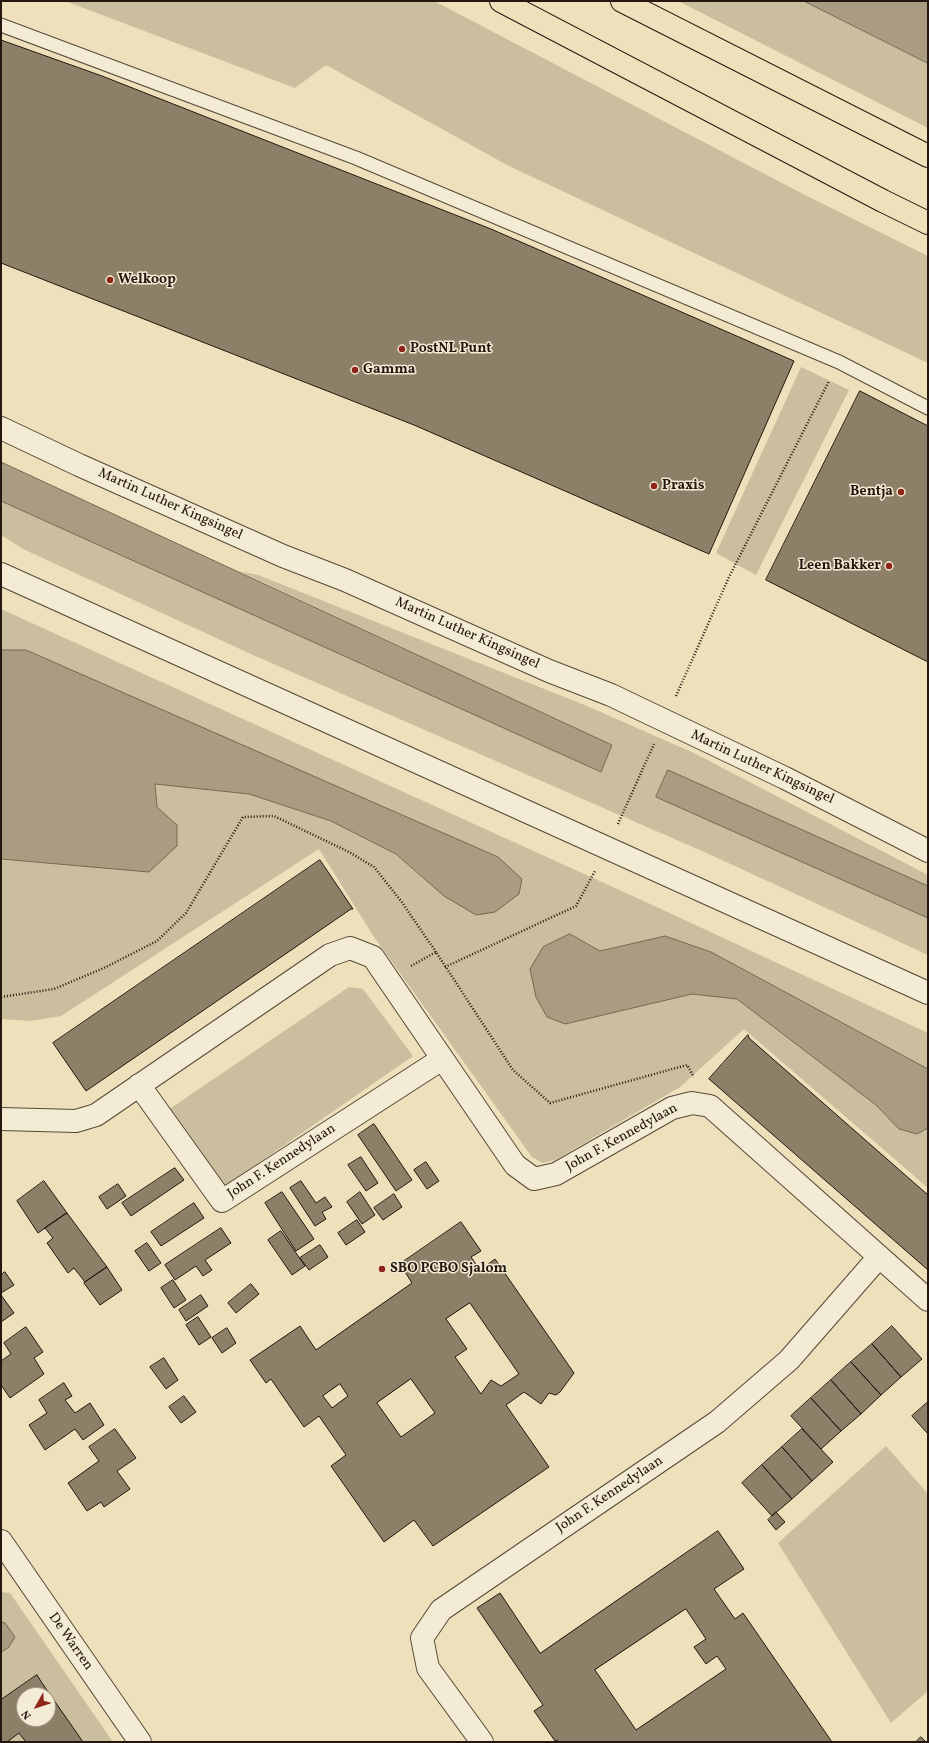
<!DOCTYPE html>
<html>
<head>
<meta charset="utf-8">
<style>
	body { margin:0 }
	#map { position:relative; width:929px; height:1743px; overflow:hidden; background:#ede0bb; font-family:Vollkorn,serif }
	canvas { display:block }
	.frame { position:absolute; inset:0; border:2px solid #24170f; pointer-events:none }
	.north { position:absolute; left:16px; top:1687px; width:40px; height:40px; box-sizing:border-box; background:#f3ebd3; border:1px solid #a09685; border-radius:50%; rotate:231deg; font-size:11px; font-weight:700; line-height:16px; text-align:center; color:#24170f }
	.north::after { content:''; display:block; margin:auto; width:14px; height:18px; background:#8f2418; clip-path:polygon(50% 0,100% 100%,50% 72%,0 100%) }
</style>
</head>
<body>
<div id="map">
<canvas width="929" height="1743"></canvas>
<div class="frame"></div>
<div class="north">N</div>
</div>
<script>
const ctx = document.querySelector('canvas').getContext('2d');
ctx.lineJoin = 'round';
function fillPath(path, color) { ctx.fillStyle = color; ctx.fill(path, 'evenodd'); }
function stroke(path, color, width, dash) { ctx.strokeStyle = color; ctx.lineWidth = width; ctx.lineCap = dash ? 'butt' : 'round'; ctx.setLineDash(dash || []); ctx.stroke(path); }
function write(font, color, halo, rows, align = 'center') {
  ctx.font = font + ' Vollkorn,serif'; ctx.lineWidth = 3; ctx.setLineDash([]); ctx.textBaseline = 'middle'; ctx.strokeStyle = halo; ctx.fillStyle = color; for (const [text, x, y, turn = 0] of rows) {
    ctx.save(); ctx.translate(x, y); ctx.rotate((+turn || 0) * Math.PI / 180); ctx.textAlign = isNaN(turn) ? turn : align; if (halo) ctx.strokeText(text, 0, 0); ctx.fillText(text, 0, 0); ctx.restore();
  }
}
fillPath(new Path2D(`
	M65,1H434L803,194L928,256V363L509,166L326,65L295,88Z
	M678,1H804L928,63V128Z
	M801,367L849,390L756,575L716,553Z
	M1,501L601,772L612,745L239,571L258,575L587,706L694,753L928,875V886L900,874L656,796L928,918V955L711,855L253,655L23,549L1,535Z
	M1,609L648,903L928,1033V1069L711,952L665,936L600,951L570,934L565,1024L692,994L737,999L876,1105L899,1129L917,1134L928,1128V1188L744,1029L680,1087L555,1160L543,1163L532,1157L374,937L319,849L61,1016L31,1021L1,1019V859L149,872L177,825L157,807L155,784L249,794L331,821L396,854L444,896L518,894L27,650H1Z
	M349,987L363,989L413,1056L224,1187L168,1110Z
	M886,1446L928,1494V1691L891,1723L778,1543Z
	M1,1592L10,1593L113,1742H1V1652L8,1648L5,1623L1,1622ZM24,1695H48V1719H24Z`), '#cbbe9e');
const water = new Path2D(`
	M804,1H928V63Z
	M1,462L612,745L601,772L1,501Z
	M1,650H26L498,857L522,879L519,894L495,912L476,915L444,896L396,854L331,821L249,794L155,784L157,807L177,825V846L149,872L1,859Z
	M668,770L928,886V918L656,797Z
	M570,934L600,951L665,936L711,952L928,1069V1128L917,1134L899,1129L876,1105L737,999L692,994L565,1024L547,1017L536,997L530,969L543,947Z
	M1,1622L5,1623L15,1637L8,1648L1,1652Z`);
fillPath(water, '#a99c81');
stroke(water, '#746753', 1);
const building = new Path2D(`
	M1,40L102,76L491,229L794,361L709,554L414,425L1,263Z
	M860,391L928,426V662L766,580Z
	M320,860L353,909H351L86,1091L53,1043Z
	M748,1035L749,1038L928,1195V1270L709,1079Z
	M374,1124L412,1180L396,1191L358,1135Z
	M361,1157L378,1183L366,1191L348,1165Z
	M426,1162L439,1181L427,1189L414,1170Z
	M175,1168L184,1180L131,1216L122,1203Z
	M44,1181L67,1213L38,1233L17,1201Z
	M301,1181L316,1203L325,1197L332,1207L322,1212L326,1219L315,1226L290,1188Z
	M118,1184L126,1196L107,1209L99,1197Z
	M282,1192L314,1239L296,1251L265,1203Z
	M360,1192L375,1215L362,1224L347,1202Z
	M394,1194L402,1207L383,1220L374,1208Z
	M194,1203L204,1218L161,1246L151,1232Z
	M67,1213L107,1267L85,1282L74,1268L68,1273L47,1243L53,1238L45,1228Z
	M357,1220L365,1232L346,1245L338,1233Z
	M461,1222L481,1251L471,1257L480,1270L495,1259L574,1373L560,1392L556,1395L549,1393L541,1404L524,1392L506,1405L549,1467L433,1546L414,1520L384,1542L331,1466L346,1455L319,1416L304,1427L271,1379L266,1383L250,1360L300,1326L316,1350L412,1283L400,1264ZM470,1303L519,1374L501,1386L491,1380L481,1394L455,1357L467,1349L446,1319ZM411,1379L435,1413L401,1437L377,1403ZM340,1384L348,1396L332,1408L323,1396Z
	M221,1228L231,1243L205,1260L212,1270L203,1276L196,1266L175,1280L165,1265Z
	M281,1231L305,1266L292,1275L268,1240Z
	M147,1243L161,1263L149,1271L135,1251Z
	M320,1245L328,1257L309,1270L300,1258Z
	M107,1267L122,1290L100,1305L84,1283Z
	M5,1272L14,1285L1,1293V1275Z
	M173,1280L186,1300L174,1308L161,1288Z
	M251,1284L259,1294L236,1313L228,1303Z
	M1,1295L14,1313L1,1322Z
	M201,1295L208,1306L186,1321L179,1310Z
	M198,1317L211,1337L199,1345L186,1325Z
	M892,1326L922,1359L901,1377L872,1344Z
	M26,1327L43,1352L34,1358L44,1374L10,1398L1,1385V1361L11,1354L4,1343Z
	M227,1328L236,1343L222,1353L212,1338Z
	M872,1344L901,1377L881,1395L851,1362Z
	M164,1358L178,1380L166,1389L150,1367Z
	M851,1362L881,1395L861,1414L831,1380Z
	M831,1380L861,1414L841,1431L811,1398Z
	M64,1383L72,1396L65,1400L75,1413L90,1403L104,1425L83,1440L75,1429L45,1450L29,1425L47,1413L39,1400Z
	M184,1396L196,1412L181,1423L169,1407Z
	M811,1398L841,1431L821,1449L791,1416Z
	M928,1402V1434L912,1416Z
	M115,1429L136,1458L117,1471L130,1489L104,1507L101,1502L87,1511L68,1483L99,1461L89,1447Z
	M802,1429L833,1462L812,1481L782,1447Z
	M782,1447L812,1481L792,1499L762,1465Z
	M762,1465L792,1499L772,1516L742,1483Z
	M776,1512L785,1522L776,1530L768,1520Z
	M718,1531L744,1569L714,1589L735,1619L743,1613L832,1742H558L557,1740L555,1741L534,1711L543,1705L477,1608L500,1593L540,1653ZM686,1609L706,1639L694,1647L706,1664L717,1656L726,1669L636,1730L595,1670Z
	M37,1675L42,1683L83,1742H26L19,1733L7,1742H1V1700ZM24,1695H48V1719H24Z
	M921,1737L926,1742H916Z`);
fillPath(building, '#8d8068');
stroke(building, '#24170f', 1);
const service = new Path2D(`
	M1,25L356,158L839,362L928,408`);
const minor = new Path2D(`
	M1,428L79,465L283,556L345,580L549,671L611,695L785,778L928,851
	M139,1085L222,1201L442,1059
	M1,1119L76,1121L96,1115L330,955L350,948L373,957L515,1165L534,1179L556,1174L672,1108L692,1103L710,1106L928,1300
	M1,1541L140,1742
	M482,1742L428,1668L422,1638L441,1610L717,1422L789,1360L878,1258`);
const tertiary = new Path2D(`
	M1,574L928,993`);
const motorway = new Path2D(`
	M501,1L883,201L928,223
	M622,1L928,156`);
stroke(service, '#56493a', 15);
stroke(minor, '#56493a', 24);
stroke(tertiary, '#56493a', 24);
stroke(motorway, '#24170f', 24);
stroke(new Path2D(`
	M676,696L729,577L829,381
	M618,824L654,744
	M411,966L436,952L513,1070L550,1103L687,1065L694,1077
	M445,967L576,906L595,871
	M1,997L54,989L104,968L157,941L186,913L243,817L274,816L349,852L374,867L401,901L436,952`), '#24170f', 2.5, [1, 2]);
stroke(service, '#f3ebd3', 13);
stroke(minor, '#f3ebd3', 22);
stroke(tertiary, '#f3ebd3', 22);
stroke(motorway, '#ede0bb', 22);
for (const [x, y, r, color] of [
	[110,280,4,"#8f2418"],
	[402,349,4,"#8f2418"],
	[355,370,4,"#8f2418"],
	[654,486,4,"#8f2418"],
	[901,492,4,"#8f2418"],
	[889,566,4,"#8f2418"],
	[382,1269,4,"#8f2418"]
]) { const dot = new Path2D(); dot.arc(x, y, r, 0, 2 * Math.PI); ctx.fillStyle = color; ctx.fill(dot); stroke(dot, '#f3ebd3', 1.5); }
write('bold 14px', '#24170f', '#f3ebd3', [
	["Welkoop",118,280],
	["PostNL Punt",410,349],
	["Gamma",363,370],
	["Praxis",662,486],
	["Bentja",893,492,"right"],
	["Leen Bakker",881,566,"right"],
	["SBO PCBO Sjalom",390,1269]
], 'left');
write('14px', '#24170f', '#f3ebd3', [
	["Martin Luther Kingsingel",170,505,24],
	["Martin Luther Kingsingel",467,634,24],
	["Martin Luther Kingsingel",762,768,25],
	["John F. Kennedylaan",622,1138,-29],
	["John F. Kennedylaan",282,1162,-33],
	["John F. Kennedylaan",610,1495,-34],
	["De Warren",70,1642,55]
]);
</script>
</body>
</html>
